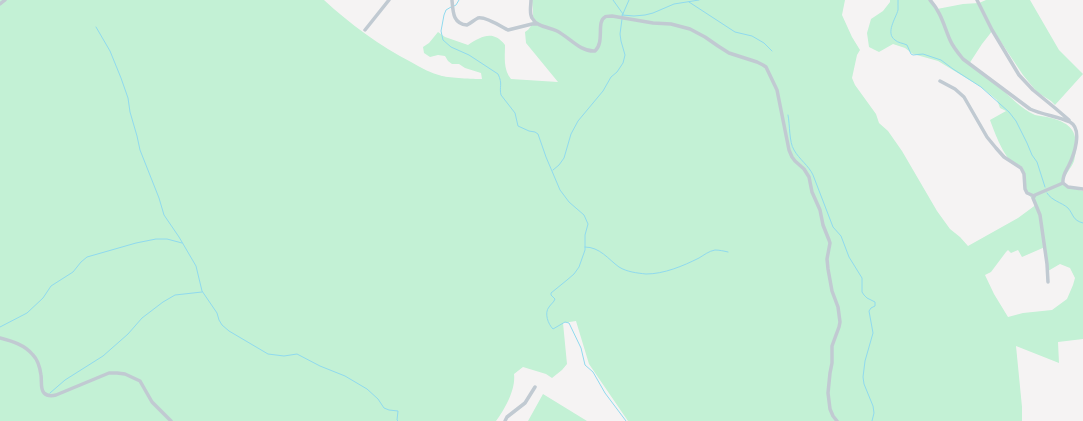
<!DOCTYPE html>
<html>
<head>
<meta charset="utf-8">
<style>
	body { margin:0 }
	canvas { display:block; background:#f5f3f3 }
</style>
</head>
<body>
<canvas width="1083" height="421"></canvas>
<script>
const ctx = document.querySelector('canvas').getContext('2d');
ctx.lineJoin = 'round';
function fillPath(path, color) { ctx.fillStyle = color; ctx.fill(path, 'evenodd'); }
function stroke(path, color, width, dash) { ctx.strokeStyle = color; ctx.lineWidth = width; ctx.lineCap = dash ? 'butt' : 'round'; ctx.setLineDash(dash || []); ctx.stroke(path); }
fillPath(new Path2D(`
	M0,0H324C350,24 380,46 411,62C421,68 431,73 442,76C450,78 473,79 482,79L481,73L465,68L459,64H452L448,61L445,56L438,55L430,57L424,53L423,47L429,43L438,32L445,37L468,45C482,36 493,30 505,45C505,57 503,69 511,79L558,82L526,43L525,32C536,26 533,12 532,0H845L842,15L852,37L860,50L857,55L852,78L855,85L876,114L879,123L888,131L902,151L937,211L950,229L960,237L968,246L1018,218L1037,204L1025,191L1023,168C1019,164 1014,163 1010,160C1002,152 994,131 990,120L1006,111L1000,108L997,100L981,87L938,61L913,54L905,48L893,44L879,52L869,47L867,33L871,19L883,11L890,2V0H931L937,9L963,4L979,3L986,0H1030L1059,50L1083,74L1055,105L1051,101L1037,92L1023,75L993,30L982,44L969,64C979,71 989,78 998,86C1010,96 1020,108 1035,115C1038,116 1043,116 1047,117C1057,119 1073,124 1075,137C1076,144 1076,154 1074,161C1071,169 1064,175 1063,183L1067,187L1083,191V339L1058,342L1059,363L1016,346L1022,407V421H628L589,364L576,321L563,323L567,364L562,370L552,378L546,374L523,367L514,374C516,389 505,409 496,421H0ZM1045,247L1048,271L1060,264L1070,268L1075,278L1073,285L1067,299L1052,310L1023,313L1008,317L994,294L985,275L991,272L1006,252L1008,250L1011,253L1018,250L1022,257Z
	M543,394L587,421H528Z`), '#c3f1d5');
stroke(new Path2D(`
	M613,0L623,14
	M898,0C898,3 898,7 898,10C896,18 885,33 895,40C898,43 903,43 907,45L911,54L913,55L923,54L941,60L953,69L981,87L1009,112L1016,121L1027,143L1032,155L1037,162L1045,187
	M689,2L735,32L752,36L764,43L772,51
	M454,6L456,5L459,0
	M451,7L446,10L444,15L441,31L443,40L451,47L469,55L498,74C503,84 499,87 501,95L515,113L518,126L529,131L535,132L538,134L546,157L560,190L569,202L584,215L588,224L585,235V250L579,267L574,274L567,280L551,293V295L555,299C554,302 551,304 549,307C544,313 548,324 553,329L565,322L569,323L581,348L585,365L593,372L605,393L626,421
	M622,15L634,16L645,15L653,13L674,4L699,0
	M622,16L629,0
	M96,27L110,51L121,78L128,98L130,112L137,136L140,150L159,198L164,215L179,237L196,266L202,291L217,313L219,320L222,325L229,331L268,354L284,356L297,354L320,366L345,376L367,389L378,399L384,408L389,410L398,411L397,420L398,421
	M788,115C790,125 789,142 794,150C799,159 809,166 813,175L833,227L841,236L849,257L862,278V292L864,295L867,298L875,302V306L871,308L869,311L873,333L865,361L863,377L864,384L873,406L874,413L872,421
	M553,170L559,165L564,158L571,134L578,121L603,91L611,77L617,72L623,63L625,55L621,41L620,34L622,19
	M1047,193C1052,201 1061,202 1068,208C1074,215 1072,220 1083,223
	M585,247C600,247 608,259 619,267C627,272 637,273 646,274C664,274 683,266 699,258C704,255 709,251 715,250C719,250 724,251 728,252
	M0,327L27,313L43,298L51,286L73,272L81,262L87,257L136,243L156,239H167L182,243
	M50,393L65,380L103,356L128,334L142,318L163,302L175,295L202,292`), '#90daee', 1);
stroke(new Path2D(`
	M452,0C453,12 453,24 467,25C471,23 474,20 478,18C485,16 502,27 508,30L532,24H537
	M531,0C531,6 529,13 532,18C537,27 549,27 557,31C569,37 580,52 595,51C605,42 596,22 605,17C606,16 610,16 612,16L653,23L671,24L690,29L705,37L718,46L729,53L757,62L763,65L766,67L777,90L789,150L792,157L795,161L804,169L809,177L812,192L820,210L823,225L829,240L830,243L827,259L828,269L832,291L838,307L840,322L839,327L832,346V363L830,373L828,393L830,409L833,416L837,421
	M930,0C941,12 944,26 950,40C953,47 958,53 963,59L1030,109C1043,115 1057,116 1070,122C1083,129 1074,155 1069,165C1066,171 1062,176 1063,183L1068,187L1083,189
	M977,0L992,30L1019,75L1033,90L1055,108L1069,120
	M0,4L5,0
	M365,30L389,0
	M940,81L955,89L964,97L987,137L996,148L1004,157L1021,168L1024,174L1025,189L1027,193L1034,196
	M1048,282L1047,264L1040,215L1033,198L1035,195L1063,183
	M0,338C12,341 25,345 33,355C38,360 40,368 41,375C42,380 40,389 44,393C47,396 52,396 56,395L109,373H117L125,374L140,381L152,402L171,421
	M505,421L507,417L525,403L535,387`), '#c1cad2', 3.5);
</script>
</body>
</html>
